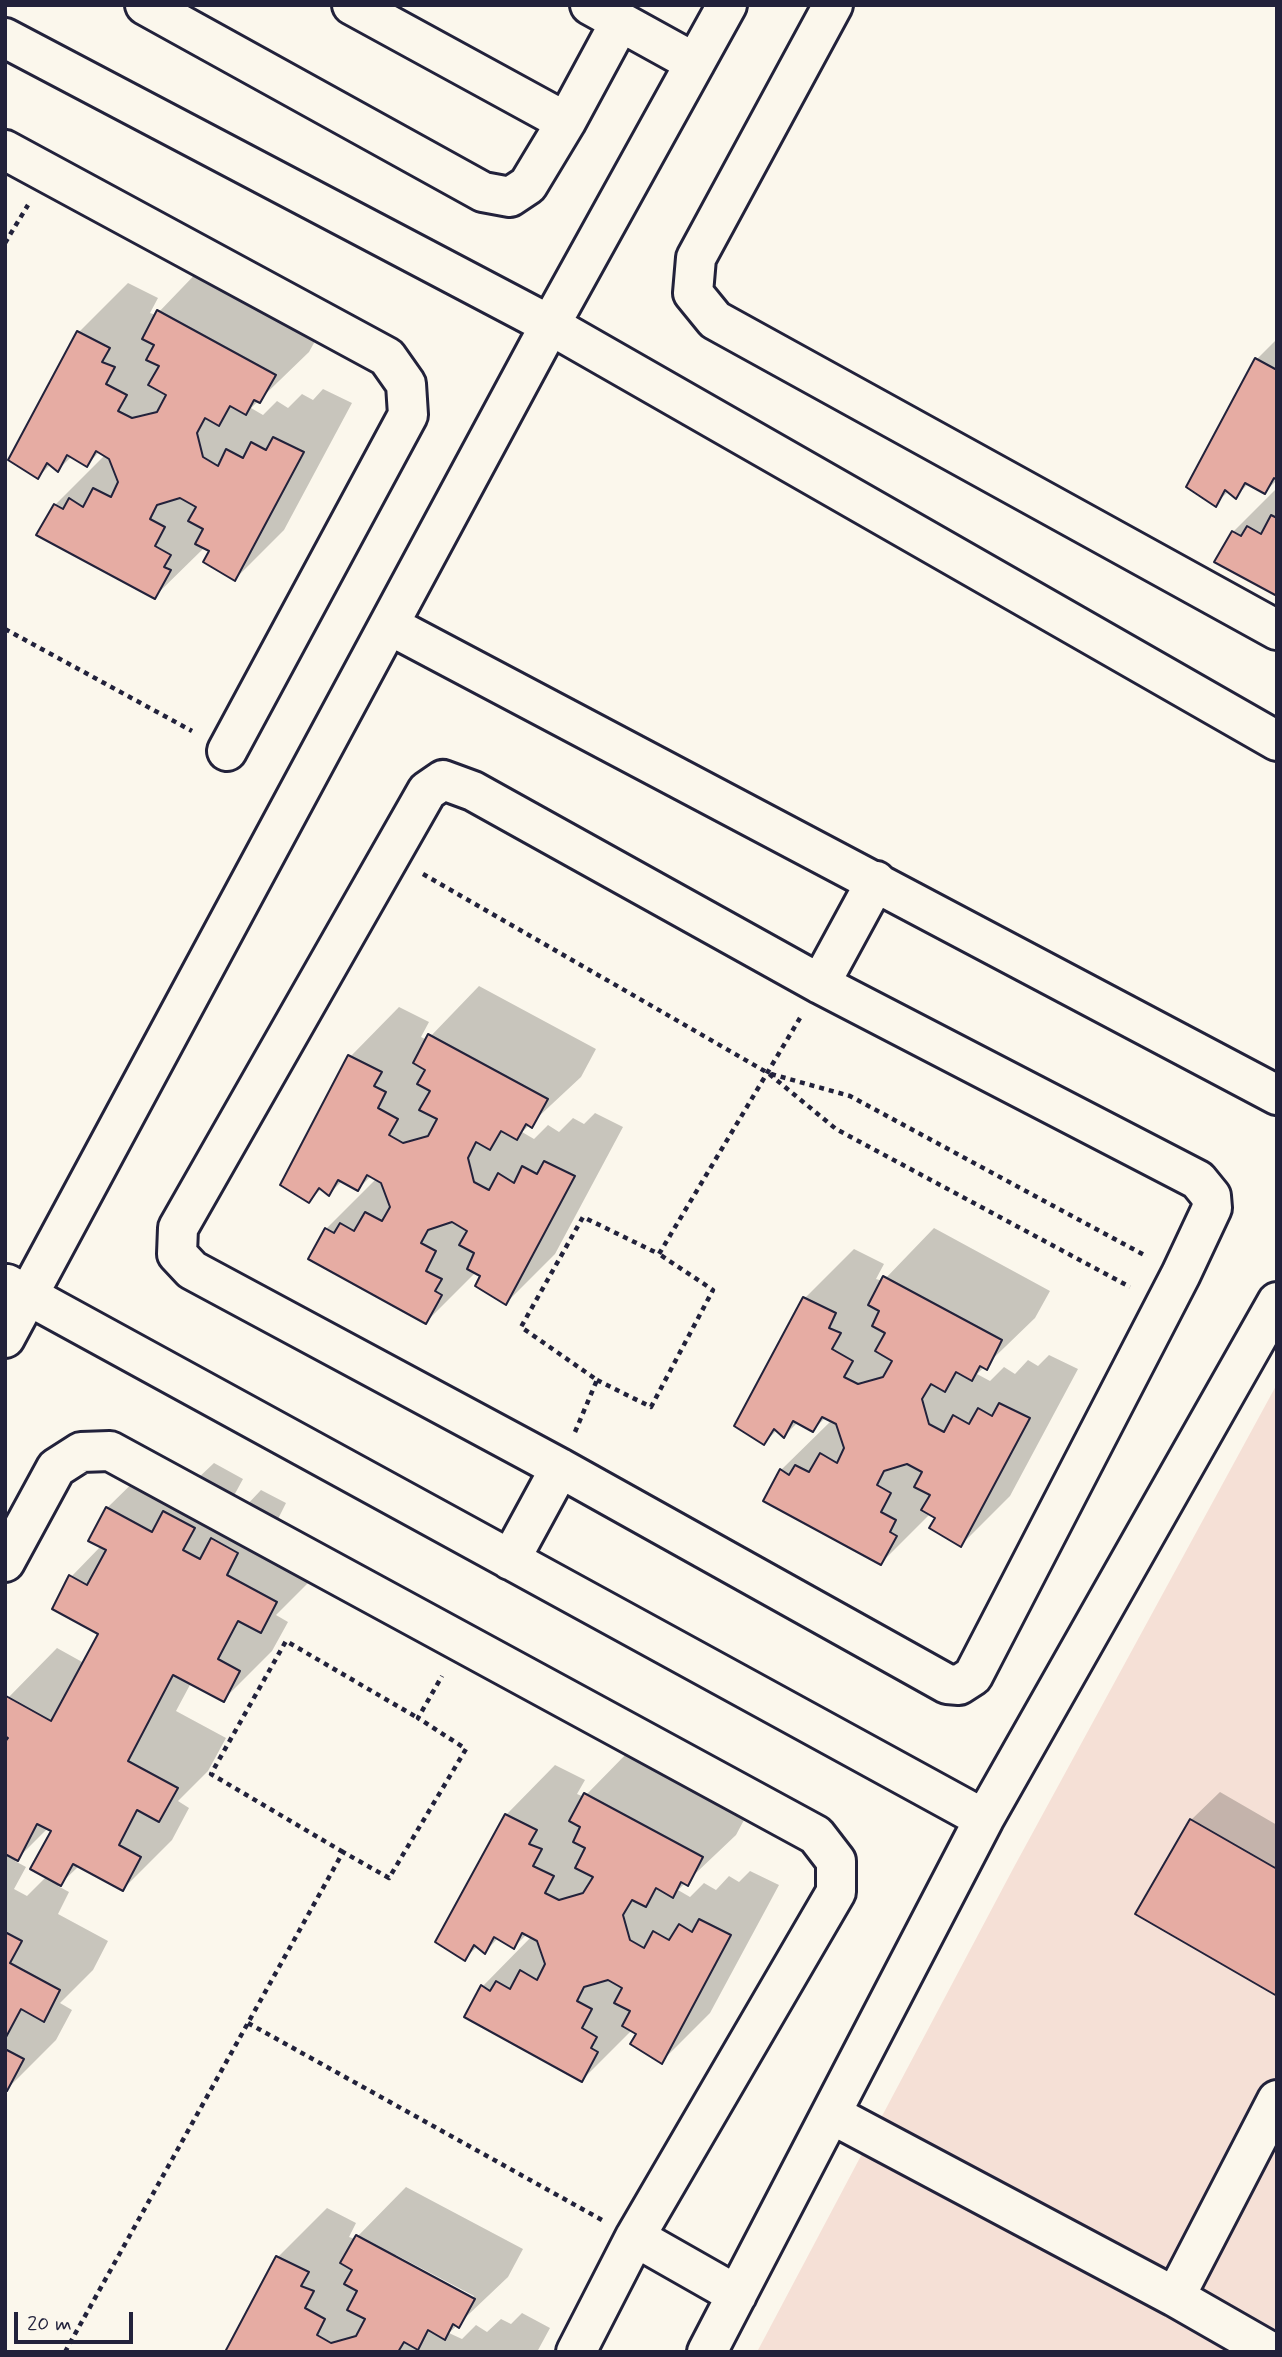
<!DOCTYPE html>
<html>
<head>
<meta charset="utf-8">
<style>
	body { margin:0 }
	#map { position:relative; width:1282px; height:2357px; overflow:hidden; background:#fbf7ec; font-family:Mynerve,sans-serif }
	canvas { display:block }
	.frame { position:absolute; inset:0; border:7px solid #22223b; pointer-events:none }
	.scale { position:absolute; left:14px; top:2312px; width:119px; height:32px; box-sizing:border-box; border:4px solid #22223b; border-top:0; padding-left:9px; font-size:21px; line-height:24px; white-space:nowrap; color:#22223b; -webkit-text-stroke:5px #fbf7ec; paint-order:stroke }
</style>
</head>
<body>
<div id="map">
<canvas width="1282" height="2357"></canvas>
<div class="frame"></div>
<div class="scale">20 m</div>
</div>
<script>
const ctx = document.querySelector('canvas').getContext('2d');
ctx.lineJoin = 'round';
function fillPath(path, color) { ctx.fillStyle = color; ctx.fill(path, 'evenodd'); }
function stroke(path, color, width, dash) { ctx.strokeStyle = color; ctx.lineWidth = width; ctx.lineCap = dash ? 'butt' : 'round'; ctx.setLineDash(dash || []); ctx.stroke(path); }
fillPath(new Path2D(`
	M1277,1384V2352H757L1014,1867Z`), '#f5e0d6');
fillPath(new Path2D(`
	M207,262L324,325L309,352L251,408L263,415L277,401L288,408L302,394L313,400L323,389L352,403L284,530L235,579L211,551L205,547L154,597L39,534L55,505L106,454L100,451L87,465L72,456L58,470L51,464L38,477L79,332L128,283L158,298L150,313L156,315Z
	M1277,339V480L1265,492L1249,483L1235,497L1229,491L1215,504L1257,359Z
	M1277,488V594L1233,532Z
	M479,986L596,1049L581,1077L522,1132L534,1139L548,1125L559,1132L573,1118L584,1124L595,1113L623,1127L555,1254L506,1303L482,1275L476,1272L426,1322L326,1229L377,1178L372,1175L358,1189L343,1180L329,1194L322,1188L309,1201L350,1057L399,1007L429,1022L421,1037L427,1040Z
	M934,1228L1050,1291L1035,1318L977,1374L990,1381L1004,1367L1015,1374L1028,1360L1038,1366L1049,1355L1078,1369L1010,1496L961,1545L937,1517L931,1513L881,1563L781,1470L832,1420L826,1417L813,1430L798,1422L784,1436L777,1430L764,1443L805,1298L854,1249L884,1264L876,1279L883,1281Z
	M157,1459L196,1480L214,1463L243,1479L231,1501L244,1508L261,1490L286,1503L275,1525L325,1552L309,1582L276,1615L288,1622L272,1651L223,1700L191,1683L176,1711L226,1738L208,1771L178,1801L189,1808L172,1840L123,1889L79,1866L58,1886L69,1892L58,1914L108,1941L93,1970L60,2003L72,2010L56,2040L7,2089L5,1701L57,1648L84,1663L100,1633L71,1577L101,1546L107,1508ZM48,1828L53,1830L47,1876L27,1896L14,1889L26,1867L15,1861Z
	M635,1745L751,1807L736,1835L678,1890L690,1897L704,1883L716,1890L729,1876L739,1882L750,1871L779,1885L710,2013L661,2062L632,2030L582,2080L482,1987L532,1936L527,1934L514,1947L498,1938L485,1952L478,1946L464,1959L506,1815L555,1765L585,1780L577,1794L584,1797Z
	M1220,1792L1277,1825V1994L1191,1820Z
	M406,2187L523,2249L508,2277L449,2333L462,2339L476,2325L487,2332L501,2319L511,2324L522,2313L550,2328L537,2352H227L278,2257L327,2208L356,2223L349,2237L355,2239ZM396,2255L474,2296L472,2299L396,2259Z`), '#0003');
const building = new Path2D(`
	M157,310L276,375L260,403L254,400L246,415L230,406L219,426L205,418L197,433L203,457L218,466L226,449L243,458L251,442L266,450L273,437L304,452L235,581L203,562L209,551L195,544L203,529L188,521L196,507L180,498L157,505L150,519L165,527L155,546L171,555L164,567L171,570L155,599L36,535L54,504L63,509L69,498L83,507L93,488L111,497L118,482L109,459L96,451L87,467L67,455L58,472L47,463L38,479L8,460L77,331L110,348L102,362L115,367L106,384L127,395L118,411L132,418L157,412L166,395L148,385L159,366L146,360L154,345L142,339Z
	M1255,358L1277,370V480L1274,478L1265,494L1245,483L1236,499L1225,490L1216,507L1186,487Z
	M1271,515L1277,518V596L1214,562L1232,531L1241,536L1247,526L1261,534Z
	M428,1034L548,1099L532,1128L526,1124L517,1140L501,1131L490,1150L476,1142L468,1158L474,1182L489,1190L498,1173L514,1183L522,1166L537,1174L544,1161L575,1176L506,1305L475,1286L480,1276L467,1269L474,1253L459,1245L467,1231L452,1222L428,1230L421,1243L436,1251L426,1271L442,1279L435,1291L442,1295L426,1324L308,1259L325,1228L334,1233L340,1223L354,1231L365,1212L382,1221L390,1207L381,1183L367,1175L358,1191L338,1180L329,1196L319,1188L309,1203L280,1185L348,1055L382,1072L374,1086L386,1092L378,1108L398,1119L389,1135L403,1143L428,1136L437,1119L419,1110L430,1091L417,1084L425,1070L413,1063Z
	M883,1276L1002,1340L987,1370L980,1366L972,1381L956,1372L945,1392L931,1384L922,1399L929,1424L944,1432L953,1415L969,1424L978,1408L992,1416L999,1403L1030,1418L961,1547L929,1528L935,1518L921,1510L930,1495L914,1487L922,1472L907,1464L884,1471L877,1485L891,1493L881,1512L896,1520L890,1532L897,1536L881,1565L763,1501L780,1469L789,1475L795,1465L809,1472L820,1453L837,1463L844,1448L836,1424L822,1417L813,1432L793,1421L784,1438L774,1429L764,1445L734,1426L803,1297L836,1313L829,1328L841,1333L832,1349L853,1361L844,1377L858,1384L883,1377L892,1361L875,1351L885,1333L872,1326L879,1311L868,1305Z
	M106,1507L152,1532L163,1511L195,1528L183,1550L200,1559L211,1538L238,1553L227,1575L277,1602L261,1633L238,1621L218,1659L240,1671L224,1702L173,1675L128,1761L178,1788L159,1822L137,1810L119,1845L141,1857L123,1891L73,1864L61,1886L30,1869L51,1831L37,1824L18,1861L5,1854V1742L8,1738L5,1736V1698L6,1696L51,1721L98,1634L52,1609L69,1575L87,1585L106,1550L88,1541Z
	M584,1793L703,1857L688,1886L681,1882L673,1898L656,1888L646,1907L632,1900L623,1915L630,1940L644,1948L653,1931L669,1940L679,1924L692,1932L699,1919L731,1935L662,2064L630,2044L636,2034L622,2026L630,2011L614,2003L622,1988L608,1980L584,1987L577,2001L592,2009L582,2028L597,2037L591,2048L598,2052L582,2082L464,2017L481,1985L490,1991L496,1981L510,1989L520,1970L537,1980L545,1964L537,1941L522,1933L514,1949L494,1937L485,1954L474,1945L465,1961L435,1942L505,1814L537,1830L529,1844L542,1849L533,1866L554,1876L545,1893L559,1900L583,1893L593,1877L575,1868L585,1848L573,1842L580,1827L569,1821Z
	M1190,1819L1277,1869V1996L1135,1914Z
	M5,1932L22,1941L10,1963L60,1990L44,2022L21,2009L5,2039Z
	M5,2049L24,2059L7,2091L5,2090Z
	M356,2235L475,2299L459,2328L453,2324L445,2340L428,2330L418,2350L404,2342L398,2352H225L276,2256L309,2272L301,2286L314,2291L305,2308L325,2319L317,2335L331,2343L356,2336L365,2319L347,2310L357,2291L344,2284L352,2270L340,2263Z`);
fillPath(building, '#e6aca3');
stroke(building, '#22223b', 2);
const minor = new Path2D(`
	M145,5L483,192L510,197L528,185L566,122L620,22
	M352,5L566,122
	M590,5L695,63
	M833,5L696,258L693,293L715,320L1277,630
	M5,38L550,325L1277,741
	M5,150L387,357L406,384L408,415L227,751
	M389,625L1277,1095
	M443,780L473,791L820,984L1198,1180L1211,1196L1212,1208L1181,1274L973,1676L959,1685L947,1684L560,1468L192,1270L177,1254L178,1228L427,791Z
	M820,984L876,881
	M7,1284L984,1819
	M5,1338L550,325L727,5
	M510,1560L560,1468
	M5,1562L56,1468L81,1452L110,1451L816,1835L836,1861V1892L635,2237L576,2352
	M831,2114L1175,2297L1271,2352
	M635,2237L737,2295
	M1175,2297L1277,2100
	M707,2352L984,1819L1277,1302`);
stroke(minor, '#22223b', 44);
stroke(new Path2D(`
	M5,243L28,205
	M5,629L192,731
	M423,874L768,1073L836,1129L1130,1287
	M771,1074L850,1096L1146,1256
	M597,1380L651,1407L713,1290L659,1254
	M575,1432L597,1380L521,1327L583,1217L659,1254L800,1018
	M343,1852L211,1774L286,1641L418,1718
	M248,2023L602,2220
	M65,2352L343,1852L389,1878L466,1749L418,1718L442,1676`), '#22223b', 4.5, [5, 5]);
stroke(minor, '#fbf7ec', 38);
</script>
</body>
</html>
